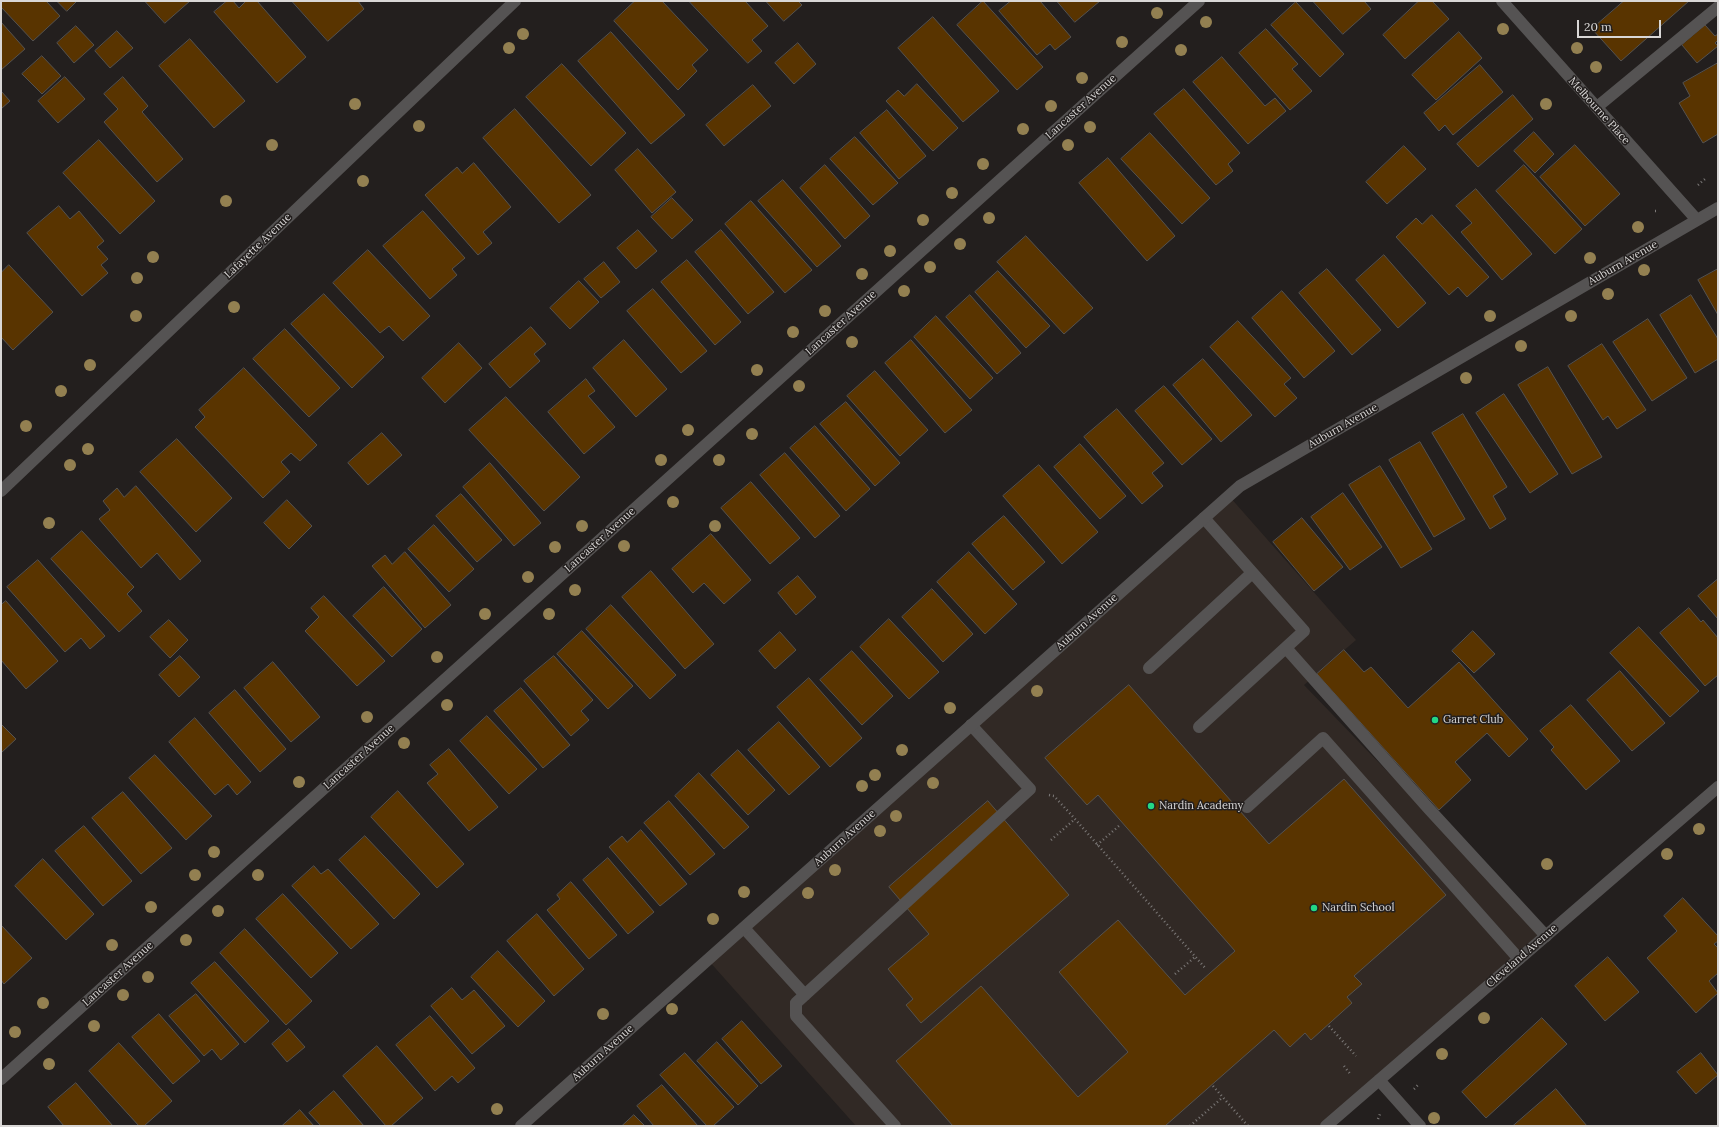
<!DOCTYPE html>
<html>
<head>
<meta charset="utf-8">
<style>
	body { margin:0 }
	#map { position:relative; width:1719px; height:1127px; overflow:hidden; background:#231f1e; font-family:Lora,serif }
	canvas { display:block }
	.frame { position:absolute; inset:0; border:2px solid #d9d7d6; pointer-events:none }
	.scale { position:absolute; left:1577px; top:20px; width:84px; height:18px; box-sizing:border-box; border:2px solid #d9d7d6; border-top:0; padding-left:5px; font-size:12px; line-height:14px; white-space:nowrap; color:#d9d7d6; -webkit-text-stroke:3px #231f1e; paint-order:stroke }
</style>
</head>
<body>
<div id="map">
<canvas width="1719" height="1127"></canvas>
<div class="frame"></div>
<div class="scale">20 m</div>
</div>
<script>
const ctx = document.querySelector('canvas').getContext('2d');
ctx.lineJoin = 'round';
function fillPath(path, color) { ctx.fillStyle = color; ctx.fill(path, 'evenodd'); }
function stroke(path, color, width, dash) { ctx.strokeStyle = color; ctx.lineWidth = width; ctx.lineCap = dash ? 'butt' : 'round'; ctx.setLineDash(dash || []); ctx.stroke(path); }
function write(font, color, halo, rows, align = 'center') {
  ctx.font = font + ' Lora,serif'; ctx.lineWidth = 3; ctx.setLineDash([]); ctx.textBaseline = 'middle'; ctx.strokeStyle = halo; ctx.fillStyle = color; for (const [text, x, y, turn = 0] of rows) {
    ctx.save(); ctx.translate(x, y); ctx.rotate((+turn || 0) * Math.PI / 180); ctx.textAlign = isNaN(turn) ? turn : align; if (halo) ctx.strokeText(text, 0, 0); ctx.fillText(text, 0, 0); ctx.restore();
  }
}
fillPath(new Path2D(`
	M1229,496L1356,640L1304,685L1546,936L1326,1126H856L708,960Z`), '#312925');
const building = new Path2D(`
	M1,1H46L60,16L33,41L1,7Z
	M57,1H77L67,11Z
	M145,1H190L165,23Z
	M227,1H233L239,8L246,1H257L306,57L277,83L214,12Z
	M292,1H358L364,9L328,41Z
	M635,1H662L708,50L692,65L697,71L678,90L614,21Z
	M689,1H745L768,26L752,40L762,51L748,63Z
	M766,1H798L802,5L784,21Z
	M983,1L1043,67L1017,90L957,25Z
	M1011,1H1040L1071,37L1055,50L1050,44L1037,55L999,11Z
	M1057,1H1100L1075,22Z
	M1313,1H1364L1371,9L1343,34Z
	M1419,1H1432L1449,19L1405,59L1383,35Z
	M1624,1H1689L1621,61L1592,29Z
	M1296,2L1344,54L1320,77L1271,25Z
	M933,17L999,91L963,122L898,48Z
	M1,22L25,49L1,70Z
	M1705,25L1715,36L1718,34V40L1715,43L1718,46L1697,63L1682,45Z
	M76,26L94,45L74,63L57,43Z
	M1266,29L1298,64L1292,69L1312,91L1290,110L1239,53Z
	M117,31L133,48L110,68L95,51Z
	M611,32L685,115L651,144L578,61Z
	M1459,32L1482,58L1436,100L1412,75Z
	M190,39L245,101L214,128L159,66Z
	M798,43L816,64L794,84L775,63Z
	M42,56L61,76L42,94L22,74Z
	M1222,57L1265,106L1275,98L1286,111L1248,144L1193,82Z
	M1718,63V134L1703,143L1679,103L1690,96L1683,83Z
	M562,64L626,133L591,166L526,97Z
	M1480,65L1503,92L1453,135L1445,125L1439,131L1424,113Z
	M65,77L85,99L58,123L38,101Z
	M123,77L148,106L142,112L183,159L157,182L104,122L118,109L104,94Z
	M917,84L958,128L933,151L886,101L898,90L904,96Z
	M753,85L771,106L724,146L706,125Z
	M1184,89L1240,153L1228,164L1233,171L1216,185L1154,114Z
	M1,91L10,101L1,109Z
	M1513,95L1533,119L1478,167L1457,144Z
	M515,109L591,195L559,223L483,138Z
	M887,110L926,156L899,179L860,133Z
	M1534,132L1554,154L1535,173L1514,151Z
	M1150,133L1210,198L1182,224L1121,159Z
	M855,137L898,183L873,205L830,159Z
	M99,140L155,201L120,234L63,173Z
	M1575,145L1620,194L1585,226L1540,177Z
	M1404,146L1426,169L1387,204L1366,182Z
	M638,149L676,192L652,213L615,170Z
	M1108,158L1175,236L1147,261L1079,183Z
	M474,163L511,207L483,232L492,243L478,255L425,195L457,167L462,173Z
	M825,165L870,216L845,239L800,188Z
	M1524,165L1582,229L1555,254L1496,191Z
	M783,180L841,246L817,267L758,201Z
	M1476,189L1532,254L1502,280L1461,232L1472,223L1456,206Z
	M672,198L693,220L672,239L651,217Z
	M751,201L812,270L785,293L725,224Z
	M59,206L70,219L79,211L104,241L97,247L108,259L101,265L108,273L82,296L27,233Z
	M423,211L465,258L452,269L457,275L430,299L383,246Z
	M1432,215L1489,277L1467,297L1458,287L1449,295L1396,237L1416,218L1422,224Z
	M638,230L657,251L636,269L617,248Z
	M721,230L774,292L748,314L695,252Z
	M1026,236L1093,308L1064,334L997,262Z
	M368,250L430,316L403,341L389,326L380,333L333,283Z
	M1384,255L1426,303L1398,328L1356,280Z
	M687,260L741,322L715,345L661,282Z
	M604,262L620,282L601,298L584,279Z
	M9,265L53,312L13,350L1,337V273Z
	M1327,269L1381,330L1352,355L1299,293Z
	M1718,269V315L1698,280Z
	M998,271L1050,326L1026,348L975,292Z
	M579,281L599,302L570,329L550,308Z
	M653,289L707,351L681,373L627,311Z
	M1282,291L1335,351L1304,378L1252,318Z
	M324,294L384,357L352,388L291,324Z
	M970,295L1021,353L997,374L946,317Z
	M1691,295L1718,339V359L1695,373L1660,315Z
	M936,316L993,378L970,399L914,337Z
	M1648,319L1687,378L1652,401L1613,342Z
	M1238,321L1291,378L1284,384L1297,398L1275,417L1210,347Z
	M531,327L546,344L534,354L540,361L510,388L489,364Z
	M285,329L340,388L309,417L253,359Z
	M624,340L667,389L636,417L593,368Z
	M911,340L972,410L945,433L885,363Z
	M459,343L482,368L445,403L422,378Z
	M1602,344L1646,410L1617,429L1608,416L1603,420L1568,366Z
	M1203,359L1252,415L1221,442L1173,385Z
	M1548,367L1602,457L1572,474L1518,385Z
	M244,368L317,445L300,461L291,453L281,462L290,472L263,498L195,427L205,417L199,410Z
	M875,371L928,430L900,456L847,396Z
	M586,379L595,391L588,396L615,427L584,454L548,412Z
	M1164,386L1212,439L1182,465L1135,411Z
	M1504,394L1558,474L1530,493L1476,413Z
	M506,397L580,477L544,511L469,430Z
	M846,402L900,463L875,486L820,424Z
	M1117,409L1164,463L1152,473L1163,486L1142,504L1084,437Z
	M1463,414L1507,487L1493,496L1506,519L1490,529L1432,433Z
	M815,426L870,489L846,511L790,448Z
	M382,433L402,455L368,485L348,463Z
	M177,439L232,498L196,532L140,472Z
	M1420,442L1465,519L1434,537L1389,460Z
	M1080,444L1126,496L1100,519L1054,467Z
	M785,453L840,516L815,538L760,475Z
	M490,463L541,523L514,546L463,487Z
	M1039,465L1098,532L1062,564L1003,496Z
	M1380,466L1432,549L1401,568L1349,485Z
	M751,482L800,538L770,564L721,508Z
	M136,486L201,561L180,580L157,553L141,568L99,519L110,510L103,501L117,488L124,497Z
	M1343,493L1382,547L1350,570L1311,517Z
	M461,494L502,540L477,562L436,516Z
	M287,500L312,526L289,549L264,523Z
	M1004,516L1045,562L1013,590L972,544Z
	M1302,518L1343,567L1314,591L1273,542Z
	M434,525L474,569L449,592L408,549Z
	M82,531L134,587L127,594L142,611L119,632L51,559Z
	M711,534L751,580L724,604L704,583L693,593L672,569Z
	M405,552L451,605L425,628L372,566L385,555L392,564Z
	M969,552L1017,604L985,634L937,582Z
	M38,560L105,636L90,649L81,638L65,652L7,587Z
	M651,571L714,644L685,669L622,597Z
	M798,576L816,597L796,615L778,593Z
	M1718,579V619L1698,596Z
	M384,587L422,629L392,657L353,616Z
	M932,589L973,634L943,662L902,617Z
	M324,596L385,661L357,686L305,631L319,617L311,608Z
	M6,601L58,661L26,689L1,660V605Z
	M611,605L676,675L650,699L586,629Z
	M1689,608L1701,622L1703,620L1718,638V675L1705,686L1660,633Z
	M889,619L939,672L909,699L860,647Z
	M169,620L188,640L170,658L150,637Z
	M1639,627L1699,691L1670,717L1610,653Z
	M582,631L633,686L608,709L557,654Z
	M1473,631L1495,654L1474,673L1452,651Z
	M780,632L796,650L775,669L759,651Z
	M1344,650L1364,672L1371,667L1408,708L1459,662L1528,739L1509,757L1487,733L1455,762L1471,780L1439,810L1317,674Z
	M852,651L893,696L862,725L820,680Z
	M180,656L200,677L179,697L159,675Z
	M554,656L593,700L581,711L589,720L571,736L524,681Z
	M273,662L320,717L291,742L244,688Z
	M1620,671L1665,723L1632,751L1587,700Z
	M809,678L862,738L830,767L777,707Z
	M1129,685L1269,844L1344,779L1446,895L1354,976L1362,984L1347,997L1352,1003L1311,1040L1305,1033L1290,1047L1274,1030L1165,1126H953L896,1061L981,986L1078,1097L1128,1052L1059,972L1118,920L1185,995L1235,951L1098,795L1087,805L1045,758Z
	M521,688L570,745L543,768L494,711Z
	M235,690L286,749L260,772L209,713Z
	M1571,705L1620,761L1586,790L1551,750L1554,747L1540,731Z
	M487,716L537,769L509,794L460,741Z
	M195,718L251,782L237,795L228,784L215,795L169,742Z
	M779,722L820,767L789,795L748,750Z
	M1,724L16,739L1,753Z
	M449,749L498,807L469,831L427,783L438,774L430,765Z
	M738,750L775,790L748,815L711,775Z
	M155,755L212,816L186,840L129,778Z
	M699,773L749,827L724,849L675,796Z
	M398,791L464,864L437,888L371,817Z
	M123,792L172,848L141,874L92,818Z
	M669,801L715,854L690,875L644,823Z
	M988,801L1069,895L921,1023L906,1005L913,999L888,969L929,934L889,887Z
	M84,826L132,881L103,906L55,851Z
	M641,830L687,884L660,906L609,847L622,836L627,842Z
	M365,836L420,894L394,919L339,860Z
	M608,858L654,912L628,934L583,880Z
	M43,859L94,914L66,940L15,886Z
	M314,866L321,874L328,869L379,924L351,949L292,886Z
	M571,882L617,935L589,959L547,910L560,899L557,895Z
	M283,894L338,953L311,978L256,919Z
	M1683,898L1718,936V941L1714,944L1718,948V973L1709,981L1718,993L1696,1013L1647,958L1677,931L1664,916Z
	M537,914L584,969L554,996L507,941Z
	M1,925L32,958L4,984L1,980Z
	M245,929L312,1001L286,1025L220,953Z
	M498,951L545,1001L518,1027L471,977Z
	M1608,957L1639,992L1605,1021L1575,986Z
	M215,962L269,1021L245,1043L191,983Z
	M452,988L462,1000L474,990L505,1026L472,1054L431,1006Z
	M196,994L239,1044L221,1060L212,1049L204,1056L169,1016Z
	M159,1014L200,1061L173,1084L132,1037Z
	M430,1016L475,1068L458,1083L452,1076L435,1091L396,1045Z
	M1542,1018L1567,1044L1486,1118L1462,1092Z
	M742,1021L782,1066L761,1084L722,1039Z
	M289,1029L305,1047L287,1062L272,1044Z
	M717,1042L758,1086L738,1105L697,1061Z
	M119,1043L172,1101L144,1126H139L89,1071Z
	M377,1046L423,1098L391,1126H386L343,1076Z
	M685,1053L734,1107L713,1126H707L660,1075Z
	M1701,1053L1718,1075L1696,1094L1677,1072Z
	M76,1083L113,1126H64L48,1107Z
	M662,1085L698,1126H654L637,1106Z
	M1556,1089L1587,1126H1513Z
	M334,1091L364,1126H321L309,1113Z
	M300,1110L314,1126H282Z
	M634,1115L645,1126H622Z`);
fillPath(building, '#593400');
stroke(building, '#55524f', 1);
stroke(new Path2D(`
	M1698,185L1705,179
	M1655,211H1657
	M1049,795L1054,796L1075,819L1206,969
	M1051,840L1075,819
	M1097,845L1120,825
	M1175,974L1195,957
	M1329,1026L1356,1056
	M1344,1066L1351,1075
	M1213,1086L1248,1126
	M1414,1089L1419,1084
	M1378,1119L1380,1114
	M1190,1126L1223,1097`), '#7d7a79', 2.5, [1, 3]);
stroke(new Path2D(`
	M1597,107L1718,7
	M1286,648L1429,809L1546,936
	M1149,668L1252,573
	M1199,727L1304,631L1204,518
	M1247,807L1323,738L1519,959
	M744,928L805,995
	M895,1126L796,1016V1003L1030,789L971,725`), '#555353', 12);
stroke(new Path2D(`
	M1502,1L1697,220
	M1,491L515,1
	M1,1079L1199,1
	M1379,1080L1420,1126
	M521,1126L1240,486L1718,208
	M1326,1126L1718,787`), '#555353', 12);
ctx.fillStyle = '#938051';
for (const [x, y] of [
	[1157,13],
	[1206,22],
	[1503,29],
	[523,34],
	[1122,42],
	[509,48],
	[1577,48],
	[1181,50],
	[1596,67],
	[1082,78],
	[355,104],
	[1546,104],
	[1051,106],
	[419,126],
	[1090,127],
	[1023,129],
	[272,145],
	[1068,145],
	[983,164],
	[363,181],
	[952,193],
	[226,201],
	[989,218],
	[923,220],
	[1638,227],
	[960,244],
	[890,251],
	[153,257],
	[1590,258],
	[930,267],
	[1644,270],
	[862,274],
	[137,278],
	[904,291],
	[1608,294],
	[234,307],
	[825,311],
	[136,316],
	[1490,316],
	[1571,316],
	[793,332],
	[852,342],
	[1521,346],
	[90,365],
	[757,370],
	[1466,378],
	[799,386],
	[61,391],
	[26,426],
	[688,430],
	[752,434],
	[88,449],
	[661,460],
	[719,460],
	[70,465],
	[673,502],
	[49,523],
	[582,526],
	[715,526],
	[624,546],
	[555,547],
	[528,577],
	[575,590],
	[485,614],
	[549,614],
	[437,657],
	[1037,691],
	[447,705],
	[950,708],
	[367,717],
	[404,743],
	[902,750],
	[875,775],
	[299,782],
	[933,783],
	[862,786],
	[896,816],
	[1699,829],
	[880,831],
	[214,852],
	[1667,854],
	[1547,864],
	[835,870],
	[195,875],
	[258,875],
	[744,892],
	[808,893],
	[151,907],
	[218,911],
	[713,919],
	[186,940],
	[112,945],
	[148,977],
	[123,995],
	[43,1003],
	[672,1009],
	[603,1014],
	[1484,1018],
	[94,1026],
	[15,1032],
	[1442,1054],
	[49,1064],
	[497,1109],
	[1434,1118]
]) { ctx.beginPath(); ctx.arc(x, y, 6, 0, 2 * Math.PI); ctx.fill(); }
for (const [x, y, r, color] of [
	[1435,720,4,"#23d886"],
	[1151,806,4,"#23d886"],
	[1314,908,4,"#23d886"]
]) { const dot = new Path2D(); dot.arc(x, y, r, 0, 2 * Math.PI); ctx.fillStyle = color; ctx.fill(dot); stroke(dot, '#231f1e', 1.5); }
write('11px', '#d9d7d6', '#231f1e', [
	["Lancaster Avenue",1081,107,-42],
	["Melbourne Place",1599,111,48],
	["Lafayette Avenue",258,246,-44],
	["Auburn Avenue",1623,263,-30],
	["Lancaster Avenue",841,323,-42],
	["Auburn Avenue",1343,426,-30],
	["Lancaster Avenue",600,540,-42],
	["Auburn Avenue",1087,622,-42],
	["Lancaster Avenue",359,757,-42],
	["Auburn Avenue",845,838,-42],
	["Cleveland Avenue",1522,956,-41],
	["Lancaster Avenue",118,974,-42],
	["Auburn Avenue",603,1053,-42]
]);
write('11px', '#d9d7d6', '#231f1e', [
	["Garret Club",1443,720],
	["Nardin Academy",1159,806],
	["Nardin School",1322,908]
], 'left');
</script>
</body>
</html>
